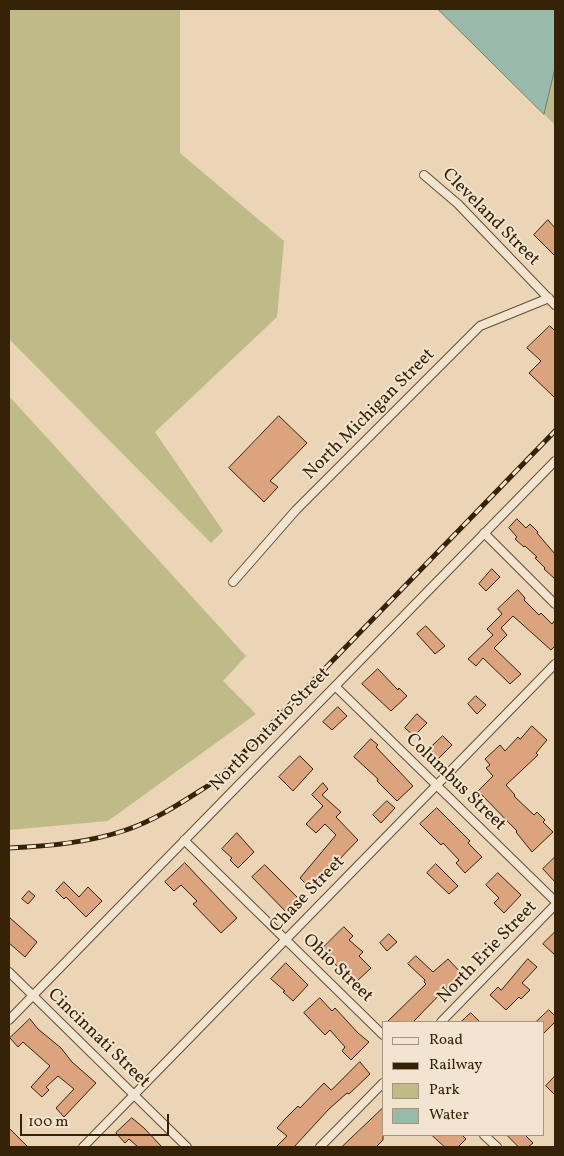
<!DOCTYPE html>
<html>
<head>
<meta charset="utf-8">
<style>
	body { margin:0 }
	#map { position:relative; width:564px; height:1156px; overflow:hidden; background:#ebd5b6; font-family:Vollkorn,serif }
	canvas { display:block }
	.frame { position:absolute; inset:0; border:10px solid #362206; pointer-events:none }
	.legend { position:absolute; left:382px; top:1021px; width:162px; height:115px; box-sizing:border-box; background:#f2e4d0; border:1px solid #a7967f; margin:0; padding:6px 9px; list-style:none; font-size:15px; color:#362206 }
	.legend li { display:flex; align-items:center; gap:10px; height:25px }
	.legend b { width:25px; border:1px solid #a7967f }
	.scale { position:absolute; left:20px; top:1114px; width:149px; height:22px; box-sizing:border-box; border:2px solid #362206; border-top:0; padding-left:6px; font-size:15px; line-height:18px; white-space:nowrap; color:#362206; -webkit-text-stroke:4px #f2e4d0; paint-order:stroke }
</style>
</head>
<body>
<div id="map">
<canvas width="564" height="1156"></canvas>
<div class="frame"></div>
<ul class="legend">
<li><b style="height:6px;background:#f2e4d0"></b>Road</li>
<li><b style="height:6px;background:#362206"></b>Railway</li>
<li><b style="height:14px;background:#bebb89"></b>Park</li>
<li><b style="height:14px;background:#99b9ab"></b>Water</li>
</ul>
<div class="scale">100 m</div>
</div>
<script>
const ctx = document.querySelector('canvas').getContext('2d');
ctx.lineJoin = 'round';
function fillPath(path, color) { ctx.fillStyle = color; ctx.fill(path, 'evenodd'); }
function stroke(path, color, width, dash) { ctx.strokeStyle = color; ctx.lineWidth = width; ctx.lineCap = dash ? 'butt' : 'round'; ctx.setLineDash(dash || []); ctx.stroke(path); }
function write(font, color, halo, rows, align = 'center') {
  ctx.font = font + ' Vollkorn,serif'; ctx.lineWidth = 4; ctx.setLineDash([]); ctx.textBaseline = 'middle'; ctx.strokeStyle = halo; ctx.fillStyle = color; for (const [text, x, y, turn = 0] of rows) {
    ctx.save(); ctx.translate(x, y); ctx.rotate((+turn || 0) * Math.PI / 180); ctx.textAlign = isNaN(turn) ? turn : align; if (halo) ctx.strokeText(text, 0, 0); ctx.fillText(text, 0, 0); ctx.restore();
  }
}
fillPath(new Path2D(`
	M9,9H180V153L284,241L277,317L155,432L223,531L211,543L9,339Z
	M555,68V125L544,114Z
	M9,396L246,656L223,681L256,714L108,821L9,830Z`), '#bebb89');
const water = new Path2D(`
	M438,9H555V68L544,114Z`);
fillPath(water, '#99b9ab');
stroke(water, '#717d69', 1);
const building = new Path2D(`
	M548,220L555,228V256L534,235Z
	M550,326L555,331V398L529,373L541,361L527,348Z
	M279,416L307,443L270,481L278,487L264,502L229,468Z
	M517,519L526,528L530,524L538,532L537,533L555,554V579L544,569L545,568L535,558L537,557L525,546L524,547L515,539L517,537L509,528Z
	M492,569L500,577L486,591L479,584Z
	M518,590L525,598L524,600L539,615L541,613L552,624L555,620V646L551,650L513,616L501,628L507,635L494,648L521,674L510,684L483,658L476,666L468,659L493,635L487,629L502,614L498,609Z
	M426,626L445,646L435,654L417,634Z
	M378,669L398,690L399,688L407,696L391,711L362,684Z
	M476,696L486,705L477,714L468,704Z
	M338,707L347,716L332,730L323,722Z
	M417,714L427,723L414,736L405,728Z
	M532,726L547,740L536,753L538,755L506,785L515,795L514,796L534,815L537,812L545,820L543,822L553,832L532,852L516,832L517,831L478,791L493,776L486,768L490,765L485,759L500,745L505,751L518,737L520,739Z
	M443,736L452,745L437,760L427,751Z
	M371,739L378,745L376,747L413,786L397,801L377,781L378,779L354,757Z
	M300,756L313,769L293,791L279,777Z
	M323,783L328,789L322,795L341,812L336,817L358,840L331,868L332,869L311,889L300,878L336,835L325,824L316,833L306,824L323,806L312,795Z
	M387,801L395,808L381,823L373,815Z
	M437,808L470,841L468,843L482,857L465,873L456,863L459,860L443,843L441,845L420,824Z
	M237,833L254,852L238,868L230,860L232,858L222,849Z
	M555,857V882L543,869Z
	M185,863L237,918L221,933L193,904L197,901L181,885L174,891L165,882Z
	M436,864L458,886L449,894L427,873Z
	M265,865L302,902L290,916L252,877Z
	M498,873L521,895L504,913L494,903L499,898L486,885Z
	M64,882L79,897L88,887L102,901L86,917L66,897L64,899L56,891Z
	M29,891L35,896L28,904L22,899Z
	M9,917L37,942L25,957L9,943Z
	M344,927L353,936L349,940L363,952L359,956L371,968L355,983L334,963L336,961L323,948Z
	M555,932V955L543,944Z
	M389,934L397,942L387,951L380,943Z
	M416,956L433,972L448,959L463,975L454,983L452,982L413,1022H387L426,984L424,982L425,980L408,964Z
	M528,959L537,967L522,983L530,990L521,999L519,997L506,1010L490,995L498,987L501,990Z
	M286,963L308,985L293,1001L283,992L285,991L271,979Z
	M320,998L332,1011L335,1008L358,1033L369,1042L351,1060L342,1051L345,1047L330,1030L325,1035L304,1013Z
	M549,1010L555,1016V1022L543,1034V1022H536Z
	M471,1013L480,1022H461Z
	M30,1019L38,1029L61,1048L72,1062L96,1083L64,1117L56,1108L74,1089L58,1076L46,1087L49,1090L42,1097L31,1087L50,1066L23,1042L18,1047L10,1038Z
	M360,1062L370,1074L349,1094L347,1093L329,1109L294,1147H276L287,1136L277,1128L285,1119L298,1106L300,1108L324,1083L331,1090Z
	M555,1076V1095L546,1086Z
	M383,1108V1140L376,1147H342Z
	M132,1118L144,1128L162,1147H138L129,1139L125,1143L116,1133Z
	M9,1128L28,1147H9Z
	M432,1135H462L466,1139L458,1147H445Z
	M507,1135H525L533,1143L528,1147H519Z`);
fillPath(building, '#dca37f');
stroke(building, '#362206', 1);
const street = new Path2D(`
	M424,175L458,204L555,305
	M484,533L555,604
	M233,582L296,510L480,326L549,298
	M335,686L555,901
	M184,840L383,1035
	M9,972L187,1147
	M9,1020L555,461
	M441,1022L555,905
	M484,1135L497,1147
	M83,1147L555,664
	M320,1147L383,1083`);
stroke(street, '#634f32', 10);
stroke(street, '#f2e4d0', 8);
const rail = new Path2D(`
	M9,848C48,846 88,843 126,830C159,819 188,798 217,780L555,431`);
stroke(rail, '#362206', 5);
stroke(rail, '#f2e4d0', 3, [9]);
write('18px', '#362206', '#f2e4d0', [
	["Cleveland Street",490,218,45],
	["North Michigan Street",370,415,-45],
	["North Ontario Street",271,730,-46],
	["Columbus Street",455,783,44],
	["Chase Street",308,895,-46],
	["North Erie Street",488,953,-46],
	["Ohio Street",337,969,44],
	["Cincinnati Street",98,1039,44]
]);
</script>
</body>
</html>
